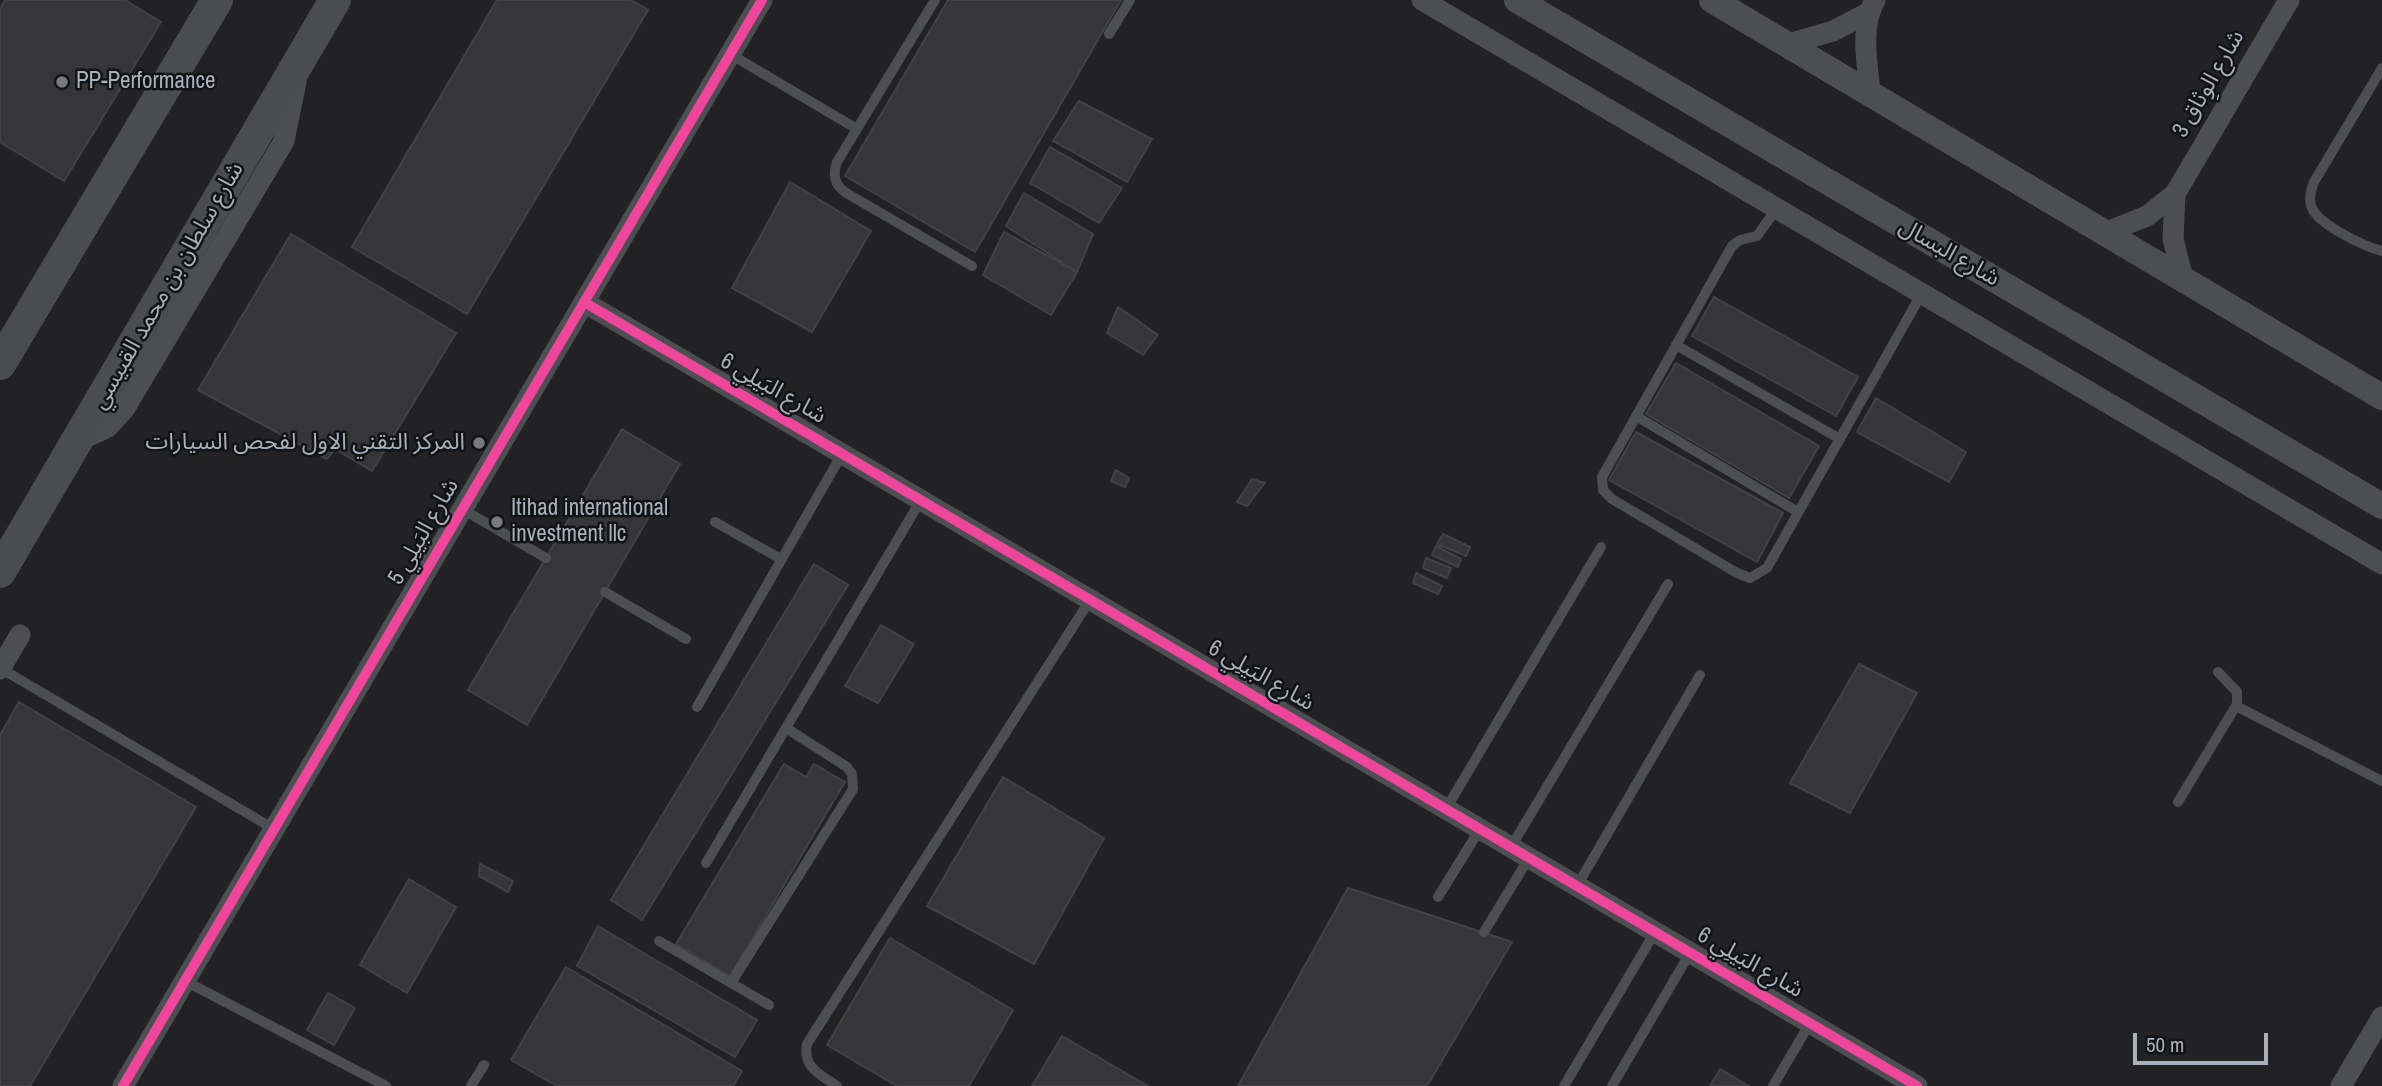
<!DOCTYPE html>
<html>
<head>
<meta charset="utf-8">
<style>
	body { margin:0 }
	#map { position:relative; width:2382px; height:1086px; overflow:hidden; background:#181819; font-family:"Archivo Narrow",sans-serif }
	canvas { display:block }
	.scale { position:absolute; left:2133px; top:1033px; width:135px; height:32px; box-sizing:border-box; border:4px solid #a8b0bb; border-top:0; padding-left:9px; font-size:21px; line-height:24px; white-space:nowrap; color:#a8b0bb; -webkit-text-stroke:5px #121315; paint-order:stroke }
</style>
</head>
<body>
<div id="map">
<canvas width="2382" height="1086"></canvas>
<div class="scale">50 m</div>
</div>
<script>
const ctx = document.querySelector('canvas').getContext('2d');
ctx.lineJoin = 'round';
function fillPath(path, color) { ctx.fillStyle = color; ctx.fill(path, 'evenodd'); }
function stroke(path, color, width, dash) { ctx.strokeStyle = color; ctx.lineWidth = width; ctx.lineCap = dash ? 'butt' : 'round'; ctx.setLineDash(dash || []); ctx.stroke(path); }
function write(font, color, halo, rows, align = 'center') {
  ctx.font = font + ' "Archivo Narrow","Noto Sans Arabic",sans-serif'; ctx.lineWidth = 5; ctx.setLineDash([]); ctx.textBaseline = 'middle'; ctx.strokeStyle = halo; ctx.fillStyle = color; for (const [text, x, y, turn = 0] of rows) {
    ctx.save(); ctx.translate(x, y); ctx.rotate((+turn || 0) * Math.PI / 180); ctx.textAlign = isNaN(turn) ? turn : align; if (halo) ctx.strokeText(text, 0, 0); ctx.fillText(text, 0, 0); ctx.restore();
  }
}
fillPath(new Path2D(`
	M0,0H2382V1086H0Z`), '#222225');
const building = new Path2D(`
	M5,0H125L161,22L64,181L0,142V9Z
	M497,0H631L648,10L467,314L352,247Z
	M948,0H1121L975,252L845,176Z
	M1079,101L1152,139L1127,182L1053,141Z
	M1050,147L1122,188L1099,223L1030,183Z
	M790,182L871,231L812,332L732,288Z
	M1024,193L1093,234L1077,272L1006,226Z
	M1004,232L1077,272L1051,315L983,275Z
	M291,234L456,333L372,471L335,449L327,459L198,390Z
	M1714,297L1858,377L1836,416L1692,336Z
	M1118,307L1158,335L1143,355L1107,333Z
	M1676,363L1819,446L1789,498L1646,414Z
	M1876,398L1966,452L1949,482L1857,432Z
	M622,429L680,464L527,725L468,690Z
	M1636,432L1783,513L1757,562L1609,480Z
	M1116,470L1129,478L1125,487L1111,481Z
	M1252,479L1265,483L1247,506L1237,502Z
	M1443,534L1470,547L1466,556L1437,544Z
	M1436,546L1461,559L1458,567L1432,555Z
	M1426,558L1451,568L1447,578L1423,568Z
	M814,564L848,585L642,920L611,900Z
	M1416,573L1442,586L1438,594L1413,583Z
	M881,625L914,644L878,703L845,686Z
	M1859,664L1917,693L1850,813L1790,783Z
	M19,702L196,807L30,1086H0V735Z
	M784,764L806,777L814,764L845,782L730,976L676,944Z
	M1003,777L1104,838L1034,964L927,906Z
	M480,864L513,881L508,892L479,876Z
	M409,879L456,907L407,993L360,965Z
	M1348,888L1512,942L1427,1086H1238Z
	M598,926L757,1020L735,1057L577,966Z
	M890,938L1013,1010L969,1086H897L827,1045Z
	M566,967L742,1071L733,1086H557L511,1060Z
	M328,993L355,1008L334,1045L307,1030Z
	M1062,1036L1148,1086H1032Z
	M1720,1069L1749,1086H1710Z`);
fillPath(building, '#363638');
stroke(building, '#414245', 2);
stroke(new Path2D(`
	M935,0L837,162C832,176 835,186 848,194L972,266
	M1109,34L1130,0
	M730,54L857,129
	M2382,68L2314,182C2311,190 2308,199 2312,208C2318,224 2365,247 2382,251
	M1777,208L1757,236L1740,240L1732,246L1602,477L1603,490L1612,499L1737,573L1750,578L1767,568L1922,293
	M1676,345L1840,439
	M1636,416L1798,512
	M462,509L546,558
	M715,522L781,559
	M605,592L686,639
	M0,668L274,829
	M2236,706L2382,781
	M697,707L842,454
	M2178,802L2237,704V692L2218,672
	M1446,809L1601,547
	M1511,847L1668,584
	M706,863L921,500
	M1577,886L1700,675
	M1438,897L1480,829
	M1484,932L1529,858
	M659,941L769,1005
	M185,981L386,1086
	M731,983L853,789L852,774L847,767L786,728
	M471,1086L484,1065
	M837,1086C821,1075 802,1067 807,1044L1090,600
	M1564,1086L1655,932
	M1612,1086L1690,953
	M1773,1086L1810,1023`), '#4c4e52', 10);
stroke(new Path2D(`
	M1422,0L2382,564
	M1788,44L1833,31L1868,13
	M1870,92C1867,62 1860,27 1875,0
	M2175,194L2173,239L2183,279
	M2107,232L2147,216L2175,194L2289,0
	M584,302L1917,1086
	M76,442L108,427L125,408L284,141L296,82
	M0,669L20,635
	M123,1086L762,0
	M2341,1086L2382,1017`), '#4c4e52', 21);
stroke(new Path2D(`
	M1517,0L2382,506
	M1712,0L2382,397`), '#4c4e52', 26);
stroke(new Path2D(`
	M0,364L217,0
	M0,572L335,0`), '#4a4d50', 32);
stroke(new Path2D(`
	M584,302L1917,1086
	M123,1086L762,0`), '#ed469a', 10);
for (const [x, y, r, color] of [
	[62,82,7,"#767b82"],
	[479,443,7,"#767b82"],
	[497,522,7,"#767b82"]
]) { const dot = new Path2D(); dot.arc(x, y, r, 0, 2 * Math.PI); ctx.fillStyle = color; ctx.fill(dot); stroke(dot, '#121315', 2.5); }
write('23px', '#a8b0bb', '#121315', [
	["PP-Performance",76,82],
	["المركز التقني الاول لفحص السيارات",465,443,"right"],
	["Itihad international",511,509],
	["investment llc",511,535]
], 'left');
write('23px', '#a8b0bb', '#121315', [
	["شارع الوِثاق 3",2209,84,-60],
	["شارع البسال",1949,253,30],
	["شارع سلطان بن محمد القبيسي",168,286,-60],
	["شارع البَيلِي 6",773,389,30],
	["شارع البَيلِي 5",424,532,-60],
	["شارع البَيلِي 6",1261,676,30],
	["شارع البَيلِي 6",1750,963,30]
]);
</script>
</body>
</html>
